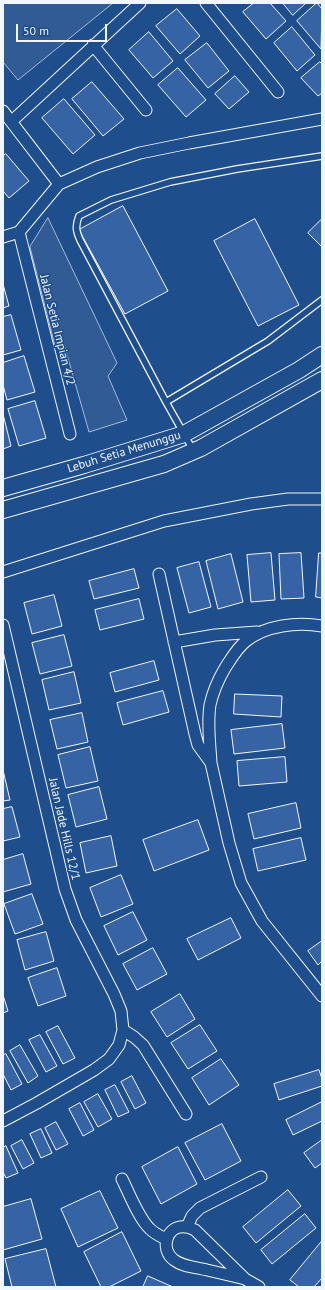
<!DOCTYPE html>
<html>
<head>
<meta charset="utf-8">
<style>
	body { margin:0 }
	#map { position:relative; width:325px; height:1290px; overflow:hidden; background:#1f4e8c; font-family:"PT Sans",sans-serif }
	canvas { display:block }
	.frame { position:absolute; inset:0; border:4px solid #f2f6ff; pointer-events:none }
	.scale { position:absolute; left:16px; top:24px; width:91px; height:18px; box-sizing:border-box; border:2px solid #f2f6ff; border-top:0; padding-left:5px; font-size:12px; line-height:14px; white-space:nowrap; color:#f2f6ff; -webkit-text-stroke:3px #1f4e8c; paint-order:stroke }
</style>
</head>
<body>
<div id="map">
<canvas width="325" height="1290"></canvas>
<div class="frame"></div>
<div class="scale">50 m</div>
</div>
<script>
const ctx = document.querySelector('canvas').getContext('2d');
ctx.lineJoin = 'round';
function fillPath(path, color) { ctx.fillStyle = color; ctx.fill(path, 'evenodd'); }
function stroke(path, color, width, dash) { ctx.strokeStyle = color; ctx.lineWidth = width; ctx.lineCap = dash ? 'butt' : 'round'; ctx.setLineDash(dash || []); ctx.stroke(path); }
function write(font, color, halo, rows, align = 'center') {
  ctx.font = font + ' "PT Sans",sans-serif'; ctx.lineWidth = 3; ctx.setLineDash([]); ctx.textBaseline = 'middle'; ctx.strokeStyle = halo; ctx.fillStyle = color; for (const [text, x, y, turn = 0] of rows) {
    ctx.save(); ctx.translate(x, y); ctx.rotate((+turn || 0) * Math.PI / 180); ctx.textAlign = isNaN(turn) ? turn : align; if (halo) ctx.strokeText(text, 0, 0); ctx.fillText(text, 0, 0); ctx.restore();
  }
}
const green = new Path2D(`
	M3,3H113L18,80L3,62Z
	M48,218L117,363L108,376L127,420L89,432L64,344L55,346L30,247Z`);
fillPath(green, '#305b95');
stroke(green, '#a8bbd7', 1);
const building = new Path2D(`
	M254,3H270L286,21L266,39L243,12Z
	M283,3H306L293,15Z
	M317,3L322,9L321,49L297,21Z
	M177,9L200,36L180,54L156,26Z
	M292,27L315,55L297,71L274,43Z
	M149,32L173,61L153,78L129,50Z
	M207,43L229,71L208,88L185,60Z
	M320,62L322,64V93L318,96L301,78Z
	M178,68L206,100L186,117L158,85Z
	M235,76L249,92L229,109L215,94Z
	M92,82L124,119L103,136L72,99Z
	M64,99L95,135L73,154L42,118Z
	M6,154L29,181L9,198L3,191V156Z
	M123,206L168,291L125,314L79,230Z
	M255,219L299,305L258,326L214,241Z
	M322,219V247L308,233Z
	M3,284L9,306L3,308Z
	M11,315L21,350L3,355V317Z
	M24,356L35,392L7,400L3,385V363Z
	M35,401L46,438L19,446L8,409Z
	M3,414L11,446L3,449Z
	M271,553L275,600L251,602L247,555Z
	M301,553L304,598L281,599L279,554Z
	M319,553H322V598L316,597Z
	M231,554L243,602L218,609L206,561Z
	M199,562L211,607L189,613L177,568Z
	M134,569L139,588L94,599L89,581Z
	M54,595L62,626L32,634L24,603Z
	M139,599L144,619L100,630L95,610Z
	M64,635L72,666L40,674L32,643Z
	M154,661L159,680L115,692L110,673Z
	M74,672L81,703L49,710L42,680Z
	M163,691L169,712L123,725L117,703Z
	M235,694L282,696L281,717L234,714Z
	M82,713L88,742L57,749L50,720Z
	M282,724L285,748L234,754L231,730Z
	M90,747L98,781L66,788L58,755Z
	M285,757L287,782L239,786L237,761Z
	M3,770L10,800L3,801Z
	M99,787L107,819L76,827L68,795Z
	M296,803L301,828L254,839L248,814Z
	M12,807L20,837L3,841V809Z
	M198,820L209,850L154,871L143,840Z
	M111,836L117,866L86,873L80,843Z
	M301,838L306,860L258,871L253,849Z
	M23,854L31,884L3,892V860Z
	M121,875L133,904L101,917L90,888Z
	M32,894L43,924L15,934L4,904Z
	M133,912L147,940L118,955L104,926Z
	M231,918L241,938L198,960L187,939Z
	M46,932L54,961L25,970L17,940Z
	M322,941V961L318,965L308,951Z
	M153,948L167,974L137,990L123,964Z
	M57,968L66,996L38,1006L28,978Z
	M180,994L195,1019L167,1037L151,1012Z
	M3,995L8,1011L3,1013Z
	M200,1025L217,1051L188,1069L171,1043Z
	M58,1026L75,1058L63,1064L46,1032Z
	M40,1035L57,1066L46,1072L29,1040Z
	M20,1045L38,1076L28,1083L10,1051Z
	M6,1054L22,1084L11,1090L3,1074V1055Z
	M221,1059L239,1085L209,1105L192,1078Z
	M319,1070L322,1079V1086L279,1100L274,1084Z
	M132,1076L146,1103L135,1109L121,1082Z
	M115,1085L129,1112L118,1117L105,1090Z
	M98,1094L112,1119L98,1127L84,1102Z
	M322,1102V1121L293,1135L286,1120Z
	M80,1103L94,1130L83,1136L69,1109Z
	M56,1122L68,1144L56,1150L45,1128Z
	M222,1124L241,1161L205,1180L185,1143Z
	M41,1129L52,1153L41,1158L30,1134Z
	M22,1140L34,1163L23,1169L11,1146Z
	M322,1140V1163L315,1168L304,1153Z
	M6,1146L18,1173L6,1178L3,1172V1148Z
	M178,1147L197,1184L161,1204L142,1167Z
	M288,1190L301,1206L256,1243L243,1227Z
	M100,1191L118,1228L78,1247L61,1209Z
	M31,1199L42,1239L3,1250V1207Z
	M305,1214L316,1228L272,1264L261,1250Z
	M122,1232L141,1271L109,1287H101L84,1252Z
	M322,1241V1278L314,1287H299L290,1280Z
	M46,1249L56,1287H12L5,1259Z
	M148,1276L173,1287H143Z`);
fillPath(building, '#3563a3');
stroke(building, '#f2f6ff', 1);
const lane = new Path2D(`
	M322,156L237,169L170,182L111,200L79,216C75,226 76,231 80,240L166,402L268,341L322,300
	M166,402L193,450`);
const street = new Path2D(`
	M206,3L278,92
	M93,45L146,110
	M3,111L59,184
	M12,121L140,3
	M19,232L70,434
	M3,237L19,232L59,184L97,167L140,153L189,143L322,119
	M3,572L164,521L251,504L288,499H322
	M159,574L195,734L198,745L211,763L229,843L241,883L262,921L322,996
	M3,625L65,889L76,920L114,994L121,1011L123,1030L119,1045L109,1059L94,1070L37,1103L3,1121
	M174,642L215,635L257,632
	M211,763C210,744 207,724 210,705C213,691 218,680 225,668C231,659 237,648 246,641C266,625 297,622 322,626
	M123,1030L134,1037L143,1045L186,1114
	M122,1179C129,1193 139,1219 150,1229C155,1234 160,1236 166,1239
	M187,1227L192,1216L200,1208L261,1177
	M245,1279C233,1276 220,1273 207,1270C196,1267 183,1267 174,1260C159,1249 167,1224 186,1227C189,1227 192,1229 195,1230L245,1279L259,1287`);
const secondary = new Path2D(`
	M3,488L84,465L184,434L299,370L322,355
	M3,510L164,464L201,448L322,380`);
stroke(lane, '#f2f6ff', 8);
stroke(street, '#f2f6ff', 13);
stroke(secondary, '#f2f6ff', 18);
stroke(lane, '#1f4e8c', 5.5);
stroke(street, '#1f4e8c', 11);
stroke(secondary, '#1f4e8c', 16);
write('12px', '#f2f6ff', '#1f4e8c', [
	["Jalan Setia Impian 4/2",57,330,76],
	["Lebuh Setia Menunggu",124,452,-17],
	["Jalan Jade Hills 12/1",64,829,77]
]);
</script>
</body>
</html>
